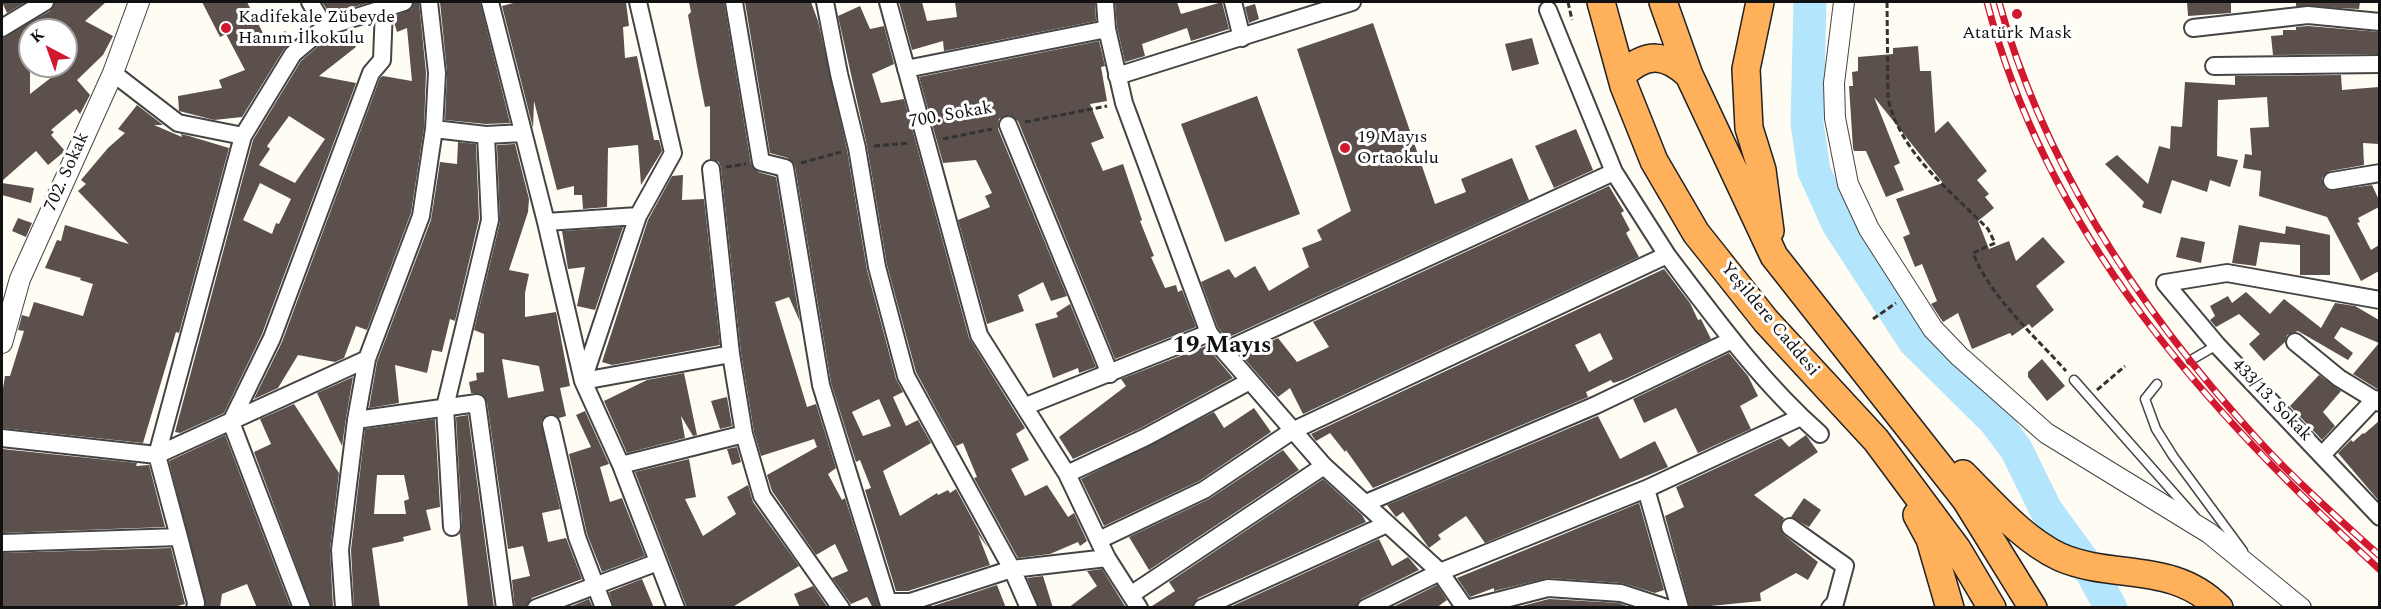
<!DOCTYPE html>
<html>
<head>
<meta charset="utf-8">
<style>
	body { margin:0 }
	#map { position:relative; width:2381px; height:609px; overflow:hidden; background:#fffcf4; font-family:Spectral,serif }
	canvas { display:block }
	.frame { position:absolute; inset:0; border:3px solid #111; pointer-events:none }
	.north { position:absolute; left:18px; top:18px; width:60px; height:60px; box-sizing:border-box; background:#fff; border:2px solid #a0a0a0; border-radius:50%; rotate:319deg; font-size:16px; font-weight:700; line-height:24px; text-align:center; color:#111 }
	.north::after { content:''; display:block; margin:auto; width:21px; height:27px; background:#d1182f; clip-path:polygon(50% 0,100% 100%,50% 72%,0 100%) }
</style>
</head>
<body>
<div id="map">
<canvas width="2381" height="609"></canvas>
<div class="frame"></div>
<div class="north">K</div>
</div>
<script>
const ctx = document.querySelector('canvas').getContext('2d');
ctx.lineJoin = 'round';
function stroke(path, color, width, dash) { ctx.strokeStyle = color; ctx.lineWidth = width; ctx.lineCap = dash ? 'butt' : 'round'; ctx.setLineDash(dash || []); ctx.stroke(path); }
function fillPath(path, color) { ctx.fillStyle = color; ctx.fill(path, 'evenodd'); }
function write(font, color, halo, rows, align = 'center') {
  ctx.font = font + ' Spectral,serif'; ctx.lineWidth = 6; ctx.setLineDash([]); ctx.textBaseline = 'middle'; ctx.strokeStyle = halo; ctx.fillStyle = color; for (const [text, x, y, turn = 0] of rows) {
    ctx.save(); ctx.translate(x, y); ctx.rotate((+turn || 0) * Math.PI / 180); ctx.textAlign = isNaN(turn) ? turn : align; if (halo) ctx.strokeText(text, 0, 0); ctx.fillText(text, 0, 0); ctx.restore();
  }
}
stroke(new Path2D(`
	M1810,2L1807,123L1814,171L1838,224L1914,341L1995,421L2016,449L2046,510L2092,573L2111,608`), '#b3e6fc', 33);
fillPath(new Path2D(`
	M2,2H26L7,13Z
	M55,2H106L85,21L113,36L103,55L77,80L90,95L80,114L76,109L51,130L54,132L51,135L65,151L48,165L36,151L2,181V38L50,11ZM30,30H66V66L30,94Z
	M202,2H247L265,37L269,34L273,41L285,31L293,40L284,49L242,117L214,120L179,111L178,96L222,88L219,80L245,70L226,34L220,37Z
	M322,2H371L330,14Z
	M414,2H419L426,73L424,128L411,213L367,330L356,326L344,358L335,362L298,355L278,388L254,399L282,342L380,78L383,76L412,81L407,28L397,32L394,22V16L411,9Z
	M440,2H480L510,123L486,124L445,120L447,72Z
	M517,2H626L629,26L623,27L625,58L637,56L654,140H659L662,151L641,185L638,145L608,148L607,207L583,209L582,195H574V186L557,190L534,101L533,128L502,6Z
	M689,2H724L751,164L758,172L776,177L800,322L789,297L775,302L807,407L816,404L836,468L828,474L842,500L845,498L880,608H873L867,597L851,604L832,578L848,571L835,544L816,555L772,491L767,475L817,447L814,439L761,456L754,432L741,353L721,168L719,162L710,159V106L705,107L697,66L688,15L691,12Z
	M745,2H811L818,21L847,150L867,270L896,379L903,392L893,397L906,426L918,420L931,443L883,471L900,516L937,493L938,495L948,490L950,493L956,489L988,548L978,534L990,565L908,591H896L865,490L871,488L860,460L856,462L831,383L795,166L788,158L770,153ZM879,399L891,426L863,436L852,412Z
	M899,2H922L927,21L957,17L955,2H1095L1096,21L944,51L943,41L912,50Z
	M1115,2H1177L1181,14L1222,2L1229,29L1191,41L1187,28L1142,44L1145,56L1125,62L1117,27Z
	M2187,2H2231V13L2188,16Z
	M2296,2H2360L2359,9L2296,6Z
	M1255,4L1259,19L1249,23L1245,7Z
	M860,6L870,29L884,26L894,64L872,74L881,103L904,99L969,338L1025,428L1016,434L1029,460L1011,469L1025,496L1047,485L1068,517L1074,513L1087,541L1080,546L1078,542L1050,554L1018,558L974,478L977,477L963,443L956,446L916,372L887,265L867,146L838,16Z
	M1373,23L1435,204L1466,192L1461,179L1512,158L1529,200L1227,338L1218,328L1201,282L1229,269L1235,278L1255,266L1269,291L1309,267L1302,248L1322,240L1317,230L1351,211L1297,49Z
	M2308,26L2379,32V54L2273,55L2271,36L2283,35V30H2296V27Z
	M344,32L356,47L319,76L356,83L262,334L224,413L180,433L175,432L253,140L301,61L330,36ZM289,116L325,139L295,183L259,165L270,149L267,146ZM260,183L291,199L279,224L276,223L272,234L243,220Z
	M1532,38L1539,64L1512,71L1505,44Z
	M1099,41L1105,66L1101,67L1107,101L1090,104L1104,138L1091,143L1103,171L1123,164L1142,220L1140,221L1154,256L1151,257L1165,288L1176,285L1178,292L1182,290L1196,327L1115,359L1018,121L1009,115L999,119L998,129L1067,296L1051,301L1043,282L1018,295L1024,311L987,324L958,220L990,207L985,196L992,193L976,160L943,163L919,77Z
	M1918,46L1920,71H1931L1935,133L1948,121L1987,171L1977,180L1989,194L1985,197L1994,208L1978,221L1989,249L2009,241L2016,261L2043,237L2065,262L2036,286L2054,310L2032,328L2029,324L2012,336L2010,333L1972,349L1958,313L1943,322L1931,304L1937,301L1922,264L1915,267L1903,237L1910,234L1896,199L1943,183L1874,97L1900,163L1894,166L1904,190L1886,197L1866,151H1854L1853,148L1849,86H1853L1852,72L1858,71V57L1893,54V48Z
	M2341,75L2342,90L2379,87V144L2363,143L2364,165L2330,171L2322,178L2324,187L2329,191L2372,185L2379,200V207L2358,218L2360,222L2357,223L2371,250L2379,245V271L2361,281L2327,217L2259,196L2261,171L2243,168L2245,154L2252,155L2250,128L2269,127L2267,97L2218,100L2217,156L2238,160L2230,187L2210,180L2207,192L2172,180L2161,214L2142,207L2144,202L2105,164L2117,155L2148,184L2159,146L2170,149L2171,126L2182,127L2185,82L2235,85V76Z
	M1257,96L1300,214L1225,242L1181,124Z
	M137,105L163,125H154L182,137L181,134L189,136L229,148L179,333L176,332L143,443L2,428V395L5,376H10L24,331L18,330L22,315L29,317L34,302L83,316L93,284L80,280L81,278L45,268L57,240L61,241L65,225L129,244L78,191L86,184L81,180L108,148L125,133L118,129Z
	M1576,129L1593,170L1554,188L1535,146Z
	M458,142L476,144L479,219L455,321L450,319L442,352L432,350L427,373L395,365L399,403L369,408L377,362L431,220L440,162L457,164Z
	M515,144L529,199L528,212L509,270L529,274L525,293V317L556,312L570,386L560,388L566,416L559,418L549,414L541,422L560,509L542,513L548,542L566,538L582,579L532,598L526,608H515L512,580L530,576L523,546L508,549L487,402L481,394L471,393L469,382L477,380L476,373L484,372V334L474,330L500,222L497,145ZM502,359L539,366L544,391L508,398Z
	M683,175L682,200L704,199L720,345L612,365L602,362L648,220L672,176Z
	M2,183L34,188L31,203L2,195Z
	M1609,186L1624,211L1621,213L1630,230L1626,233L1639,257L1303,414L1290,388L1278,397L1241,355L1278,338L1297,362L1329,347L1313,322Z
	M18,218L32,223L26,237L12,231Z
	M2239,225L2285,234L2286,226L2330,235V275H2300V245L2260,242L2256,266L2232,263Z
	M623,227L595,310L577,306L585,267L568,269L562,231Z
	M2181,237L2205,242L2201,263L2176,257Z
	M1664,269L1690,303L1698,320L1701,319L1711,339L1623,380L1613,383L1611,380L1586,392L1588,397L1373,488L1346,450L1345,452L1330,433L1316,441L1311,434ZM1600,333L1613,359L1589,372L1575,345Z
	M2246,292L2270,314L2284,299L2321,328L2335,303L2355,306L2379,320V390L2353,374L2379,343L2341,327L2334,338L2353,353L2348,360L2298,331L2287,335L2285,342L2264,361L2249,344L2260,334L2239,314L2216,327L2210,320L2215,316L2210,306L2228,296L2232,303Z
	M1070,304L1096,367L1079,373L1078,368L1053,378L1035,324L1058,317L1056,313Z
	M1206,346L1233,378L1141,428L1073,459L1059,437L1126,386L1121,379Z
	M1729,353L1748,376L1758,396L1740,406L1751,429L1698,453L1676,408L1644,423L1633,399Z
	M2042,359L2065,386L2047,401L2028,377V372Z
	M684,373L697,435L693,436L681,416L685,438L627,453L604,401L647,380Z
	M2319,375L2341,391L2323,412L2335,426L2322,440L2290,406Z
	M353,377L346,418L342,446L317,393Z
	M727,397L732,426L720,429L711,401Z
	M294,404L339,473L330,549L333,608H312L254,452L271,444L260,419Z
	M1254,408L1271,432L1199,481L1104,526L1081,479L1214,412L1224,428Z
	M585,411L609,464L600,467L610,502L622,498L645,556L602,572L587,534L569,454L591,447L576,415Z
	M468,415L494,608H468L460,534L462,526L456,417Z
	M1598,416L1620,459L1655,441L1668,467L1485,543L1466,516L1438,535L1441,539L1429,548L1403,512L1396,517L1387,505Z
	M435,419L440,507L426,510L431,530L403,537L404,541L372,548L380,608H354L351,550L365,429ZM377,475H404L409,499L404,501L406,514H374Z
	M2379,421V501L2338,453L2351,440L2353,442L2363,433L2364,434Z
	M225,435L291,608H257L247,584L222,594L220,608H206L169,461Z
	M1806,435L1818,452L1754,495L1784,518L1780,527L1784,535L1818,562L1808,580L1796,573L1760,593L1761,601L1690,608L1665,516L1684,507L1676,487L1781,438L1789,447Z
	M737,447L741,462L732,465L727,449Z
	M2,449L137,463L136,466L149,465L165,527L2,533Z
	M1283,450L1299,470L1149,570L1129,537L1209,499Z
	M689,459L696,497L685,499L703,536L736,514L727,497L748,485L753,502L799,566L731,608H687L635,472Z
	M1323,479L1362,515L1366,522L1198,598L1192,608H1149L1175,591L1169,582Z
	M1804,498L1821,510L1809,527L1791,517Z
	M1639,503L1664,590L1655,593L1622,583L1548,578L1494,591V588L1470,597L1457,578Z
	M1379,539L1392,566L1408,557L1419,570L1361,599L1356,608H1228Z
	M171,548L185,604L170,608H2V553Z
	M1102,569L1126,608H1068L1097,586L1087,571Z
	M1043,576L1053,608H1039L1027,578Z
	M642,579L654,608H614L609,592Z
	M997,585L1006,608H927Z
	M1437,585L1447,600L1436,608H1391Z
	M813,586L828,608H800L794,594Z
	M589,599L593,608H567Z
	M1549,599L1619,603L1632,608H1514Z`), '#5b504b');
const service = new Path2D(`
	M2191,360L2217,345
	M2074,380L2195,517
	M2157,384L2145,399L2156,429L2173,456L2243,551`);
const minor = new Path2D(`
	M310,2L325,27
	M490,2L546,222L583,381L621,465L676,608
	M734,2L761,162L785,168L821,385L888,602H910L913,608
	M825,2L839,74L857,148L877,267L906,376L1012,569L1029,608
	M888,2L979,335L1067,474L1107,558
	M1105,2L1107,29L1124,103L1209,333L1224,351L1614,172L1548,10
	M1233,2L1242,38
	M2,28L45,2
	M2193,28L2308,15L2380,22
	M2214,66L2380,64
	M906,69L1107,29
	M113,73L178,123L243,136
	M1117,76L1352,2
	M1008,125L1110,374
	M434,129L486,135L523,133
	M711,169L731,354L744,434L762,496L841,608
	M2332,181L2380,173
	M546,222L638,216
	M1667,255C1714,317 1761,382 1820,434
	M2165,283L2217,345L2380,517
	M2165,283L2227,273L2380,300
	M2295,342L2339,378L2380,403
	M1224,351L1324,466L1440,572L1465,608
	M583,380L638,216L673,153L638,2
	M583,381L731,354
	M1026,406L1209,333
	M356,420L477,403L505,608
	M551,424L577,537L604,608
	M2,438L157,455L243,136L293,54L325,27L404,2
	M2322,455L2375,399
	M621,465L744,434
	M1067,474L1146,437L1248,382
	M1646,489L1801,417
	M1366,503L1596,405L1732,340
	M452,527L445,407L490,220L486,135
	M1790,527L1845,566L1835,603L1830,608
	M179,537L157,455L367,359
	M1099,540L1204,490L1292,431L1667,255L1614,172
	M2,543L179,537L196,603L195,608
	M1132,594L1324,466
	M910,602L1012,569L1107,558L1139,608
	M302,608L231,422L272,338L371,73L382,60L384,8
	M344,608L340,550L356,420L367,359L421,216L434,129L437,73L429,2
	M536,608L658,562
	M1202,608L1387,524
	M1366,608L1440,572L1646,489L1680,608
	M1470,608L1548,588L1621,593L1667,608`);
const tertiary = new Path2D(`
	M1844,2L1834,83L1835,118L1848,184L1869,229L1933,329L1959,356L2046,433L2209,533L2301,608
	M2,343L20,279L113,73L139,2`);
const trunk = new Path2D(`
	M1601,2L1624,86L1654,161L1696,233L1766,321L1876,440L1957,549L1992,608
	M1663,2L1689,75L1774,256L1966,500L2033,608
	M1760,2L1746,69L1749,128L1762,170L1770,231
	M1622,75C1646,52 1665,53 1689,75
	M1963,474C1992,503 2022,539 2060,557C2113,580 2173,561 2219,608
	M1917,515L1930,539L1950,608`);
stroke(service, '#444', 11);
stroke(minor, '#444', 20);
stroke(tertiary, '#444', 22);
stroke(trunk, '#222', 30);
stroke(new Path2D(`
	M1568,2L1572,20
	M1887,2L1888,99C1902,155 1949,189 1988,229L1995,243L1973,253C1991,298 2034,335 2066,371
	M1025,122L1107,106
	M943,139L992,129
	M874,146L910,143
	M801,163L841,152
	M726,167L746,164
	M1873,319L1896,303
	M2097,390L2125,366`), '#333', 3, [6, 3]);
stroke(service, '#fff', 8);
stroke(minor, '#fff', 16);
stroke(tertiary, '#fff', 20);
stroke(trunk, '#ffb05b', 27);
const rail = new Path2D(`
	M1987,2C2048,237 2206,409 2380,570
	M1999,2C2045,170 2144,316 2261,443C2298,483 2339,519 2380,556`);
stroke(rail, '#d1182f', 7);
stroke(rail, '#fff', 4.5, [14]);
for (const [x, y, r, color] of [
	[2017,14,6,"#d1182f"],
	[226,28,6,"#d1182f"],
	[1345,148,6,"#d1182f"]
]) { const dot = new Path2D(); dot.arc(x, y, r, 0, 2 * Math.PI); ctx.fillStyle = color; ctx.fill(dot); stroke(dot, '#fff', 2); }
write('18px', '#111', '#fff', [
	["Kadifekale Zübeyde",238,18],
	["Hanım İlkokulu",238,39],
	["Atatürk Mask",2017,34,"center"],
	["19 Mayıs",1357,138],
	["Ortaokulu",1357,159]
], 'left');
write('18px', '#111', '#fff', [
	["700. Sokak",951,116,-10],
	["702. Sokak",68,172,-66],
	["Yeşildere Caddesi",1769,320,50],
	["433/13. Sokak",2271,401,46]
]);
write('bold 24px', '#111', '#fff', [
	["19 Mayıs",1222,347]
]);
</script>
</body>
</html>
